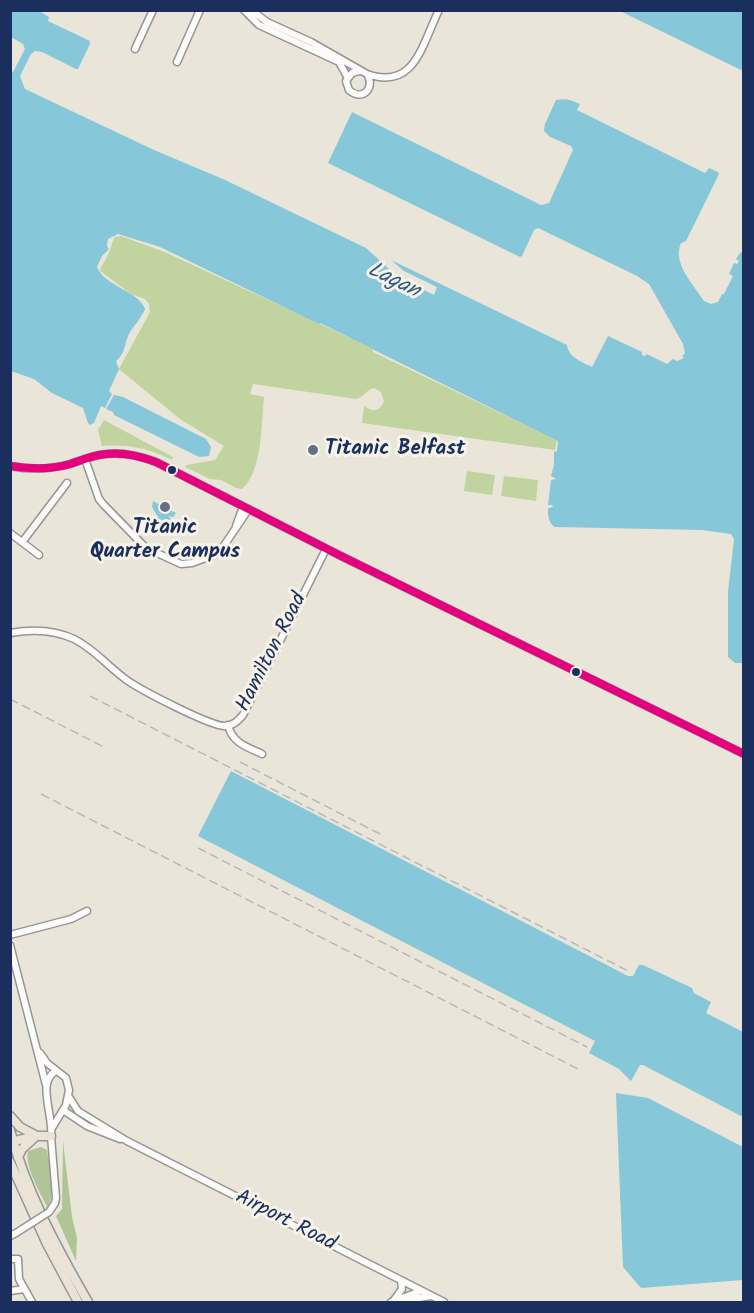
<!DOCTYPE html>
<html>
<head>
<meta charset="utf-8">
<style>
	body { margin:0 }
	#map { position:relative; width:754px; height:1313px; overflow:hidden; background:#e9e6d9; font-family:Kalam,sans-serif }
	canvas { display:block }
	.frame { position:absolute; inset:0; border:12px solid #1b2f5e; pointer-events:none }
</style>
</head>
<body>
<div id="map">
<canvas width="754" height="1313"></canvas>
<div class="frame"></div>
</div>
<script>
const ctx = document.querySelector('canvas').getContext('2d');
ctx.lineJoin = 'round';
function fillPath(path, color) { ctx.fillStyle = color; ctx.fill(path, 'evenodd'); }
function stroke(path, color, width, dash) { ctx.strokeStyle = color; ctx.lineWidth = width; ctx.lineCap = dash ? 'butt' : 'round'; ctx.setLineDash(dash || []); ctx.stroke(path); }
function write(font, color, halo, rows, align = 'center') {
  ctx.font = font + ' Kalam,sans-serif'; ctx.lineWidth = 6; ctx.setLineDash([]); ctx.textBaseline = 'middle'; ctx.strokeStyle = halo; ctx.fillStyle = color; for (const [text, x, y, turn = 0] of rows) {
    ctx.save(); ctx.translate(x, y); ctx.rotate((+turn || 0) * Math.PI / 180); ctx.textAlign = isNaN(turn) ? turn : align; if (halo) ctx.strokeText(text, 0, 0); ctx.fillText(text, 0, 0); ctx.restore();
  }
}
fillPath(new Path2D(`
	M121,236L167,253L372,348L373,352L557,440L555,450L362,423L364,406C372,412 380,412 384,401L381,392L374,388C366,390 363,398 356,399L253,384L250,394L264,397C261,424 263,470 242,489L236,488L221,480L210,479L185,467L187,465L215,460L224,446L180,419L119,369L150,312L149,304L145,299L131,294L100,271C101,264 107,260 109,252C112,247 111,243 115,237Z
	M104,420L173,457L172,460C148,448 128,444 102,446L98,430Z
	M467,471L495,475L492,495L464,491Z
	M504,476L538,480L536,501L501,496Z`), '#c1d39e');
fillPath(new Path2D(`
	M63,1141L72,1217L77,1238L76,1261L56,1216L62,1209Z
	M41,1147L47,1150C49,1167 58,1193 47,1207C41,1194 24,1166 28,1151Z`), '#afc597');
fillPath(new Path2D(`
	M11,11H39L49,17L48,21L90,41V44L78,69H76L42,52L35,51L31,54L20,76L25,89L154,150L223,179L567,345C568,357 582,362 592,367L608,336L642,352V355L645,356L647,354L667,364L673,359L677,361L684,358L682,356L685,353L683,344L649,284L637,276L538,228L534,230L522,256L520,257L328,163L352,112L541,205L549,203L573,150L571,146L550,137L544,131L545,124L556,100C565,98 571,100 580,104L577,110L705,173L709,168L718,172L719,174L686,241L681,243C672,263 693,284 704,301L711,304L718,302L722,294H724L733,276L729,274L734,263L737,264L739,261L736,259L740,253L743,252V663H735L728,657V592L734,539L731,534L702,530L555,527C548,523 548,515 548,508L553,507L552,505H548L551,480L556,479L551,476L554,465V452L557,451L558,441L372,349L371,348L320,323L319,324L160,247L118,234L108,239L107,246L109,249L102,256L97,267C105,287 138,290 145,309C141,319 134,325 129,334C124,344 126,353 116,361L119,369L109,391L112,394L105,408L101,406L94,423L90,425L88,423L83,408L52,393L34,379L11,371L10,73L13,72L25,49L23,44L11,37Z
	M620,11H743V71Z
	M114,395L123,397L206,439L211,447L209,456L199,457L114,415L113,412L106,409Z
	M153,501L176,513L173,517L168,516L172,520L169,531L160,527L156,519L158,517L152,507Z
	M231,771L628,976H633L639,965H643L692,988L694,993L711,1002L706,1013L743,1032V1117L643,1065H640L631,1081L619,1069L589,1053L595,1041L198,836Z
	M616,1093L648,1098L743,1147V1280L641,1288L623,1267Z`), '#86c7da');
fillPath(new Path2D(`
	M365,247L390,259L404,271L437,287L434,295L399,278Z`), '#e9e6d9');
const minor = new Path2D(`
	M244,10L259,25L339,62L348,78
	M251,10L267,22L311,42L367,74C376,88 362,102 349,90L346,81L352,73L359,71
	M135,49L153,10
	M177,62L200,10
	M367,74C415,91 422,44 439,10
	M85,459L99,499L104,505L146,548L181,564L192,563L219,553L248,510
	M10,466C30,470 51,469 70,464C82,460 94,455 106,454C124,452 140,456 156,462L339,555L744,754
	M236,526L243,507
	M10,533L39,555
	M23,541L67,483
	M10,633C32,629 53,629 74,639C96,650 108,667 128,681C143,691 208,725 224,726C233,726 238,721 243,715L326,549
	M228,725C232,743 247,747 262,754
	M10,935L71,919L87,911
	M10,945L46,1085
	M40,1053L47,1063L66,1078L69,1090L66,1105L52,1128
	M69,1097L78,1111L127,1141L444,1302
	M63,1110L87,1126L120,1139
	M49,1212L55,1203L56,1198L51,1136C54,1116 36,1082 56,1071
	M10,1236L16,1233
	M10,1259H18L19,1279L32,1302
	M10,1291L24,1289
	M394,1300L402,1289L401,1281
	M391,1302L421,1291
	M396,1302L431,1296`);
const highway = new Path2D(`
	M10,1116L20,1127L37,1136
	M10,1130C26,1191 57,1248 88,1302
	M10,1142L37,1136H51
	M18,1157L22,1149L35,1137
	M10,1162L47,1244L78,1302`);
stroke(minor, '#939596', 9);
stroke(highway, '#939596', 11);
stroke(minor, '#fcfbf9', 6);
stroke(highway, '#eae3d6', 8);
stroke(new Path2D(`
	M90,696L630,972
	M10,699L106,748
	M240,762L382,835
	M41,794L578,1069
	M198,848L587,1047`), '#b6b8bb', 1.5, [9, 4.5]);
const minorBridge = new Path2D(`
	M16,1233L49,1212`);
stroke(minorBridge, '#939596', 9, []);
stroke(minorBridge, '#fcfbf9', 6);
stroke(new Path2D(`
	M10,466C30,469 51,470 70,464C82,460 93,455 106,454C123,452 140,456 156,462L339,555L744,754`), '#e5007d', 8);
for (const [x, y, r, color] of [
	[313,450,6,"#636f89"],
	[172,470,5,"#1b2f5e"],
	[165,507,6,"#636f89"],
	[576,672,5,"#1b2f5e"]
]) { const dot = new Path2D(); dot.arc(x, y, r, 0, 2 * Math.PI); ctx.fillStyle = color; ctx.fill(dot); stroke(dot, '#f7f3e8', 2); }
write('bold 21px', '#1b2f5e', '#f7f3e8', [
	["Titanic Belfast",325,450],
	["Titanic",165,529,"center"],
	["Quarter Campus",165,553,"center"]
], 'left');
write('21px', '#1b2f5e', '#f7f3e8', [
	["Hamilton Road",273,653,-63],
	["Airport Road",285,1222,27]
]);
write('italic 22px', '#2e5983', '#f7f3e8', [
	["Lagan",393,282,26]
]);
</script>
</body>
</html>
